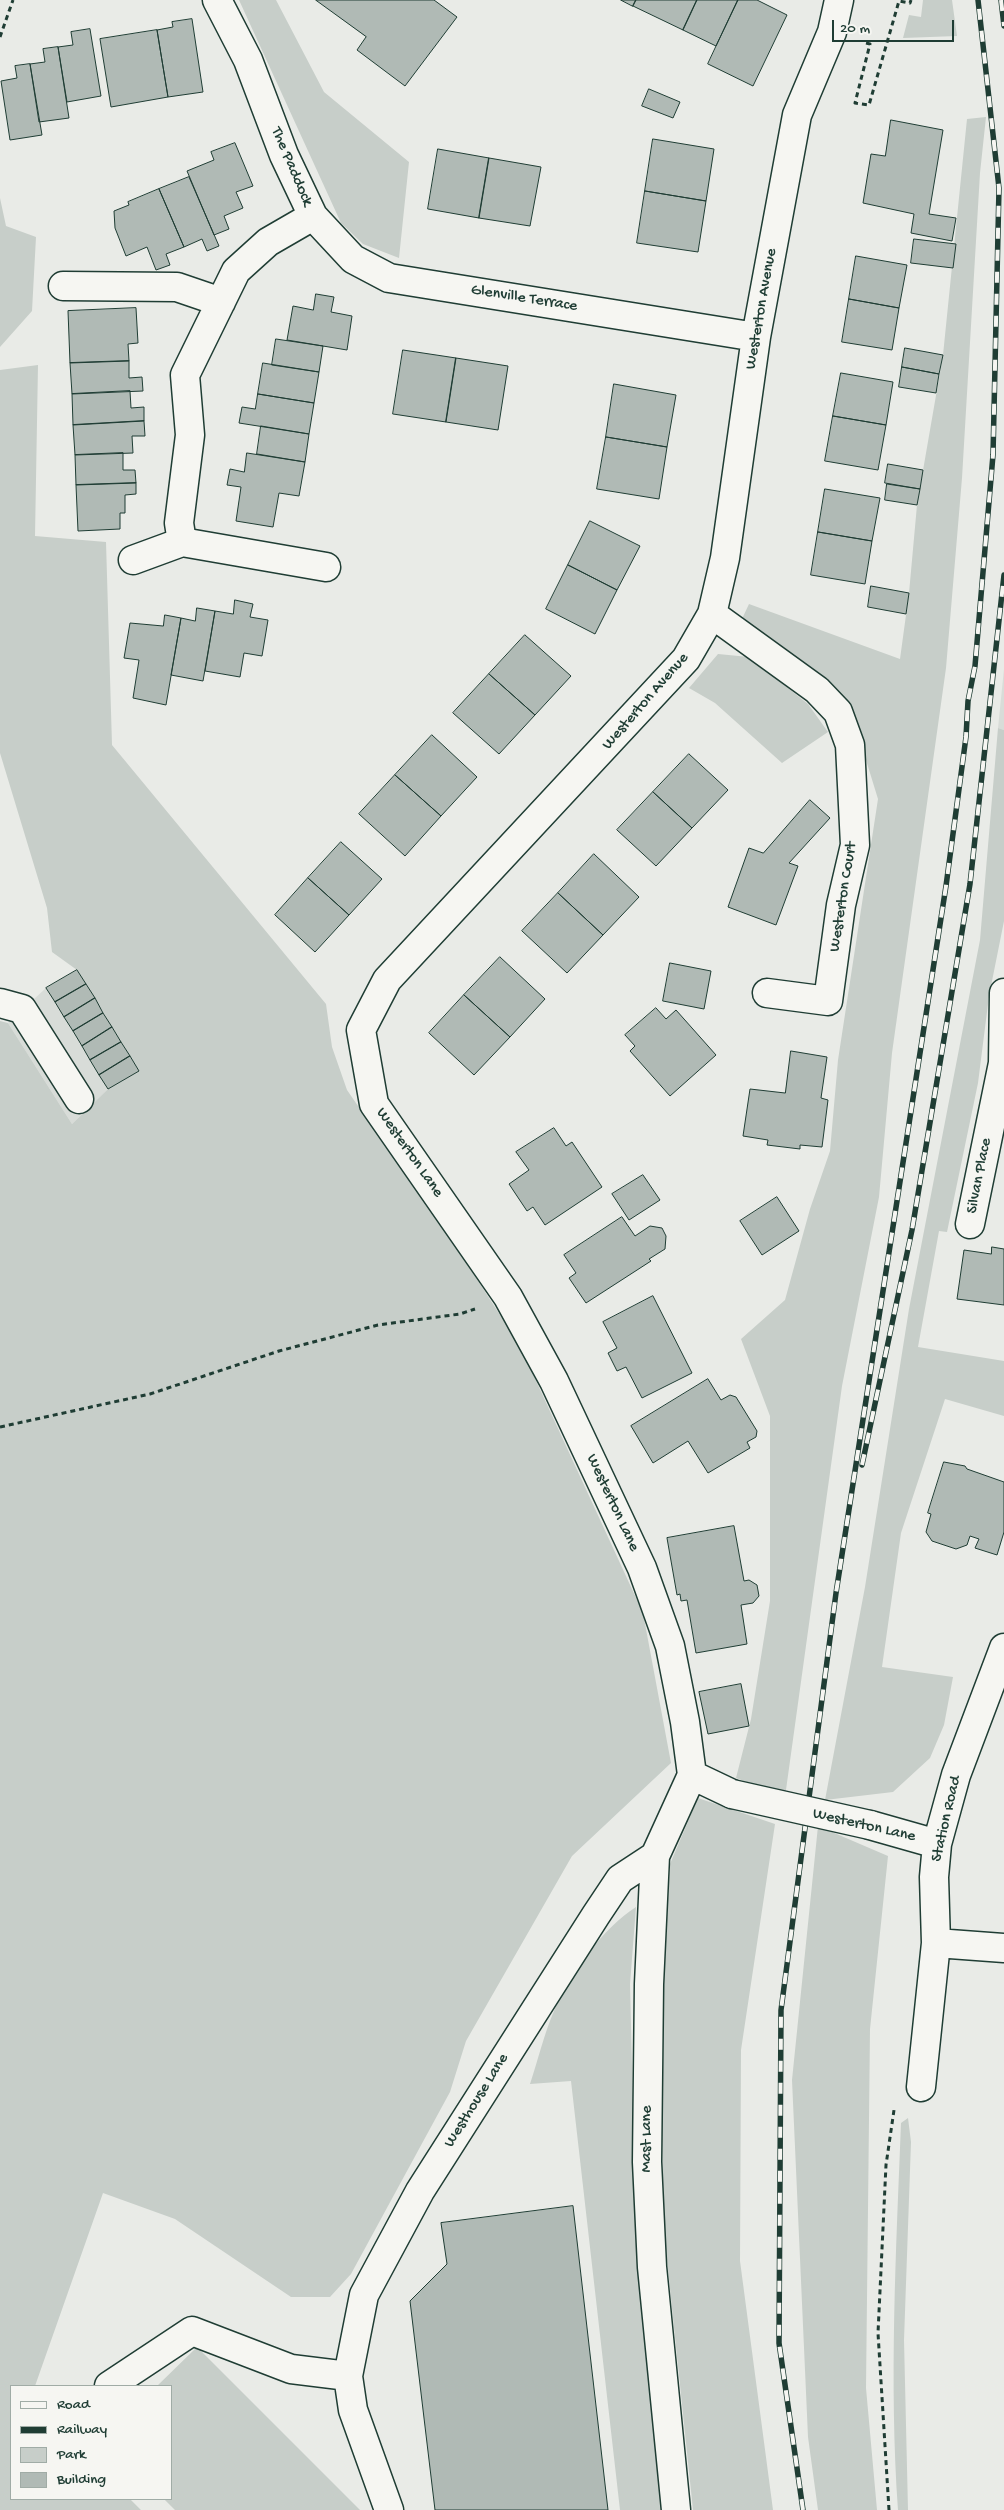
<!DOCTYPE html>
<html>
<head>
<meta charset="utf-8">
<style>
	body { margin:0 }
	#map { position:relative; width:1004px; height:2510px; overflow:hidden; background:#e9ebe7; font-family:"Gochi Hand",sans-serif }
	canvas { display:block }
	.legend { position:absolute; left:10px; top:2385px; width:162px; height:115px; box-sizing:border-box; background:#f6f6f2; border:1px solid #a0aca6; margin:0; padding:6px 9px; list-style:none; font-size:15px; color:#1f3d34 }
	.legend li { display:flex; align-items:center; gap:10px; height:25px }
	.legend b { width:25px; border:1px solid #a0aca6 }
	.scale { position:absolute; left:832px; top:20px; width:122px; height:22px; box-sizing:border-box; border:2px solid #1f3d34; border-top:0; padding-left:6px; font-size:15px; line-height:18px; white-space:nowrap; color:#1f3d34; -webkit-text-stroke:4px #f6f6f2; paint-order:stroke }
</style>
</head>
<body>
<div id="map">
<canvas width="1004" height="2510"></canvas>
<ul class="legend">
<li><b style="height:6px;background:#f6f6f2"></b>Road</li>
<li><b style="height:6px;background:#1f3d34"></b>Railway</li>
<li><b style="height:14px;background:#c7cec9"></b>Park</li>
<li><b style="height:14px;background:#b0bab5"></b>Building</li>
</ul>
<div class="scale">20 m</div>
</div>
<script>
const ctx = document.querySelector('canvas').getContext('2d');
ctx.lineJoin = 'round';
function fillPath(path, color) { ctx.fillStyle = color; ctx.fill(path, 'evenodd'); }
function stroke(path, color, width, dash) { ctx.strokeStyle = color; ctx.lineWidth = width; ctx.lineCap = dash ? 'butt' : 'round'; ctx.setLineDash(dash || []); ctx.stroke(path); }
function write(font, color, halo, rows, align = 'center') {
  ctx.font = font + ' "Gochi Hand",sans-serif'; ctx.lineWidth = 4.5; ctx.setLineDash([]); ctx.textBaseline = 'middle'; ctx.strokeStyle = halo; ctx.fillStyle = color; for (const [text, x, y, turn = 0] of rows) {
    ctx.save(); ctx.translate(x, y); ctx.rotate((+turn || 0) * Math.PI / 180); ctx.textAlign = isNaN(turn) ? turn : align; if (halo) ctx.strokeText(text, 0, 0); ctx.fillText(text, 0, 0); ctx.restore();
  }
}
fillPath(new Path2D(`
	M1004,669V730L998,728Z
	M77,970L139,1071L108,1089L72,1124L8,1023L46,988Z`), '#d8dcd8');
fillPath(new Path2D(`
	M239,0H276L324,92L409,162L399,258L363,244L341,223Z
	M923,0H952L957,36L903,38L909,15L921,17Z
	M986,117L980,173L962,478L946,668L892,1053L879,1197L842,1386L785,1797L736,1778L751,1719L770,1601V1416L741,1339L785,1300L810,1209L830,1151L838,1060L878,799L858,734L741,621L749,604L900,659L909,593L917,505L943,355L967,119Z
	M0,198L6,226L36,237L32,311L0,347Z
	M38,365L35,536L106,542L112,745L326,1004L332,1047L347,1090L471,1270L520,1346L643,1613L671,1763L572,1856L466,2041L450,2092L351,2274L330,2297H291L175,2219L103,2193L35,2386H11V2499H130L141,2510H0V1021L8,1023L72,1124L108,1089L139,1071L77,970L52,952L47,908L0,753V370Z
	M718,654L749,657L808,704L828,732L782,763L715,703L689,688Z
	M998,728L1004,730V921L989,996L978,1083L947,1232L939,1231L918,1347L1004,1361V1416L945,1399L901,1533L882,1667L953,1677L944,1725L930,1758L893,1792L825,1800L865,1587L909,1309L980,940Z
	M698,1798L775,1824L741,2050L740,2261L773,2510H693L664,2231L660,2045L670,1864Z
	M818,1826L888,1856L870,2029L866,2388L877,2510H818L808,2437L792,2080Z
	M636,1907L630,1984L634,2151L668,2510H620L571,2081L530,2084C538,2060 544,2034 554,2011C569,1974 603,1928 636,1907Z
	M908,2118L911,2142L904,2340L908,2510H898C889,2381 896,2252 901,2123Z
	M197,2347L360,2510H175L164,2499H171V2386H157Z`), '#c7cec9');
const building = new Path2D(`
	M316,0H434L457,17L405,86L357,50L366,37Z
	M621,0H636L633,6Z
	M636,0H697L683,30L633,6Z
	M697,0H738L716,46L683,30Z
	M738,0H757L787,15L753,86L708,64Z
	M192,19L203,92L168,97L157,30L173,27L172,22Z
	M90,29L101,96L67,102L58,47L73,45L71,32Z
	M157,30L168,97L111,107L100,39Z
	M58,47L69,118L39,122L30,64L45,62L43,49Z
	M30,64L42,135L10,140L1,81L17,78L15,66Z
	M649,89L680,102L673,118L642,106Z
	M891,120L943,130L929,214L956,218L952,241L911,233L914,214L863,203L871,154L885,156Z
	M653,139L714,149L706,201L645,191Z
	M235,143L253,186L236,192L243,208L224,216L229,229L214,235L187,171L214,160L211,152Z
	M438,149L489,158L479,218L428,209Z
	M489,158L541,167L530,226L479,218Z
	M189,177L219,246L207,251L202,239L184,247L159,189Z
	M159,189L184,247L166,254L170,265L156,270L147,247L126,256L115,228L114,211L129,205L128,202Z
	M645,191L706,201L698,252L637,243Z
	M914,239L956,244L953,268L911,263Z
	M856,256L907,265L899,308L849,299Z
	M316,294L334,297L331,312L352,316L347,350L287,340L293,306L313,310Z
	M849,299L899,308L892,350L842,342Z
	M136,308L138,343L128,344L129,361L70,363L68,311Z
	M276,339L323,346L319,372L272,365Z
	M905,348L943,355L939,374L902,367Z
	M403,350L456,358L446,422L393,414Z
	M456,358L508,366L498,430L446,422Z
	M129,361V378L142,377L143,391L72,394L70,363Z
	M263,363L319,372L314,403L258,394Z
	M902,367L939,374L936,393L899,387Z
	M841,373L893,382L886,425L833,416Z
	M614,384L676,395L667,447L606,437Z
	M130,391L131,408L144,407V421L73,425L72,394Z
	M258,394L314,403L309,434L239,423L242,407L255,409Z
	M833,416L886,425L878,470L825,461Z
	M144,421L145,436H132L133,453L75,455L73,425Z
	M261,426L309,434L305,462L257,454Z
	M606,437L667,447L659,499L597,489Z
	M123,453V470H135L136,483L76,485L75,455Z
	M247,453L305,462L299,496L279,493L273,527L236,521L241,487L227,485L230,469L244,472Z
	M888,464L923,470L920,489L885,483Z
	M136,483V494L125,495V513H120V529L78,531L76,485Z
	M887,484L920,489L917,505L885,500Z
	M825,489L880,498L872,541L818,532Z
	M590,521L640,546L617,590L568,565Z
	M818,532L872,541L865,584L811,575Z
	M568,565L617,590L595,634L546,609Z
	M871,586L909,593L906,614L868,607Z
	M235,600L253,604L250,617L268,620L262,656L244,653L240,677L205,671L215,611L233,614Z
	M197,608L215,611L203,681L171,675L181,618L195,621Z
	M165,615L181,618L166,705L133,698L139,660L124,658L130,623L163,626Z
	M525,635L571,676L535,715L489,674Z
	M489,674L535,715L499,754L453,713Z
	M432,735L477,777L441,816L395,775Z
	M689,754L728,790L692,828L653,792Z
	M395,775L441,816L405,856L359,814Z
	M653,792L692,828L656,866L617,830Z
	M810,800L830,818L789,863L798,866L776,925L728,907L749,848L763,853Z
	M341,842L382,879L349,915L308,878Z
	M594,854L639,897L603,935L558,893Z
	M308,878L349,915L315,952L275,915Z
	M558,893L603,935L567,973L522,931Z
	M500,957L545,999L510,1037L464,995Z
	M670,963L711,971L704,1009L663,1001Z
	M77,970L86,984L55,1002L46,988Z
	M86,984L95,998L64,1017L55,1002Z
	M464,995L510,1037L474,1075L429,1033Z
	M95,998L103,1013L73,1031L64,1017Z
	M656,1008L666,1019L676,1010L716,1055L670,1096L630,1051L635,1046L625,1035Z
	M103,1013L112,1027L82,1046L73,1031Z
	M112,1027L121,1042L90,1060L82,1046Z
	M121,1042L130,1056L99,1075L90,1060Z
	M791,1051L827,1057L821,1098L828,1100L822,1147L800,1145V1149L767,1145L768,1140L743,1136L750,1089L785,1093Z
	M130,1056L139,1071L108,1089L99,1075Z
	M554,1128L566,1146L572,1142L602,1187L545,1225L533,1207L527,1211L509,1184L529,1170L516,1152Z
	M643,1175L660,1200L629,1220L612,1194Z
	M777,1197L799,1231L762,1255L740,1221Z
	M622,1217L635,1236L650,1226L662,1228L666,1236L665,1249L649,1259L651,1261L586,1303L569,1278L576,1273L564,1255Z
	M992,1247L1004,1249V1305L957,1299L964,1250L991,1254Z
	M653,1296L692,1373L642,1398L626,1367L617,1371L608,1353L617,1348L603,1322Z
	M708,1379L721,1400L730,1395L736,1397L757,1431L756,1437L747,1442L750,1448L708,1473L688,1441L653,1463L631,1426Z
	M944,1462L965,1466L967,1469L1004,1482V1532L997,1555L975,1548L979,1539L970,1536L967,1545L956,1549L932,1541L926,1532L931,1514L928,1513Z
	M734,1526L744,1581L749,1580L757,1585L759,1596L753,1603L741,1605L747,1644L696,1653L687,1600L681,1601L680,1594L677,1595L667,1538Z
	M741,1684L749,1726L708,1734L699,1692Z
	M573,2206L608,2510H435L410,2301L447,2264L441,2223Z`);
fillPath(building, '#b0bab5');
stroke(building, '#1f3d34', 1);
const minor = new Path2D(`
	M217,0L248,60L284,155L313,216L268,242L236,271L185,375L190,435L179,523L182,542L326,567
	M313,216L353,259L389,278L756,337
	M63,286L177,287L221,302
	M133,560L182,542
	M712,614L817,690L838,712L850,745L855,845L841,905L828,1001L767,993
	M0,1003L22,1009L79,1099
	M970,1224L1003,1063L1004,993
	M692,1775L685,1722L670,1646L642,1568L554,1381L508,1297L374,1104L361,1030L387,980L686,659L712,614L725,558L756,337L797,115L832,32L839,0
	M692,1775L732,1794
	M870,1825L937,1844
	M936,1943L1004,1948
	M921,2087L936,1943L934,1877L937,1844L956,1775L1004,1648
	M109,2386L192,2331L291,2369L348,2376
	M389,2510L353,2410L348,2376L364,2295L420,2191L596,1915L620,1879L655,1856
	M676,2510L652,2267L647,2162L649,1984L655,1856L692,1775`);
stroke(minor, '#1f3d34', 31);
stroke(new Path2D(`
	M0,37L13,0
	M866,43L870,44L855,103L869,105L899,1L910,3L911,0
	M0,1427L150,1394L279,1351L378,1325L460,1314L475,1309
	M889,2510L878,2333L886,2165L894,2110`), '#1f3d34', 3, [5, 4]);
stroke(minor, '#f6f6f2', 28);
const rail = new Path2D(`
	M1001,0L1004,26
	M862,1465L912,1230L970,884L1004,575
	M803,2510L779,2343L781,2010L836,1593L946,886L966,737L968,701L975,666L993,455L999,188L978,0`);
stroke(rail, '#1f3d34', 5.5);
stroke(rail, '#f6f6f2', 4, [11]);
const minorBridge = new Path2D(`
	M732,1794L870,1825`);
stroke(minorBridge, '#1f3d34', 31, []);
stroke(minorBridge, '#f6f6f2', 28);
write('16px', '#1f3d34', '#f6f6f2', [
	["The Paddock",291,167,67],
	["Glenville Terrace",524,299,9],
	["Westerton Avenue",762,309,-80],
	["Westerton Avenue",646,702,-49],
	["Westerton Court",844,897,-81],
	["Westerton Lane",409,1153,55],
	["Silvan Place",980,1176,-79],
	["Westerton Lane",612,1503,65],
	["Station Road",947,1819,-77],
	["Westerton Lane",864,1826,13],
	["Westhouse Lane",477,2101,-58],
	["Mast Lane",648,2139,-90]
]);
</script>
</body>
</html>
